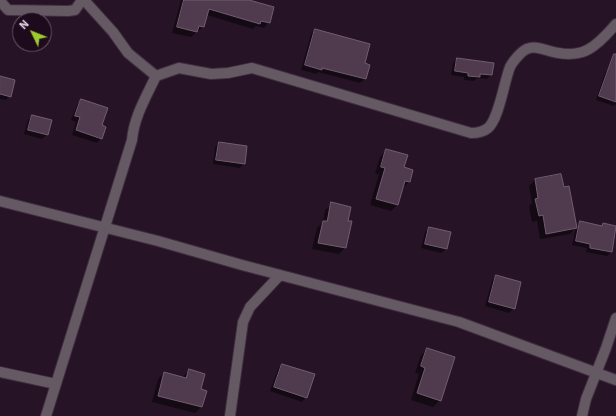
<!DOCTYPE html>
<html>
<head>
<meta charset="utf-8">
<style>
	body { margin:0 }
	#map { position:relative; width:616px; height:416px; overflow:hidden; background:#271326; font-family:"IBM Plex Sans",sans-serif }
	canvas { display:block }
	.north { position:absolute; left:12px; top:12px; width:40px; height:40px; box-sizing:border-box; background:#1d0a1c; border:1px solid #6a5969; border-radius:50%; rotate:313deg; font-size:11px; font-weight:700; line-height:16px; text-align:center; color:#ddcfdc }
	.north::after { content:''; display:block; margin:auto; width:14px; height:18px; background:#9dca2f; clip-path:polygon(50% 0,100% 100%,50% 72%,0 100%) }
</style>
</head>
<body>
<div id="map">
<canvas width="616" height="416"></canvas>
<div class="north">N</div>
</div>
<script>
const ctx = document.querySelector('canvas').getContext('2d');
ctx.lineJoin = 'round';
function fillPath(path, color) { ctx.fillStyle = color; ctx.fill(path, 'evenodd'); }
function stroke(path, color, width, dash) { ctx.strokeStyle = color; ctx.lineWidth = width; ctx.lineCap = dash ? 'butt' : 'round'; ctx.setLineDash(dash || []); ctx.stroke(path); }
fillPath(new Path2D(`
	M181,0H243L269,22L264,28L256,26L253,29L207,15L203,27L191,37L172,33Z
	M315,30L364,64L369,65L365,79L360,83L318,72L317,74L301,70L311,34Z
	M457,59L491,75L487,79L477,78L474,81L464,80V77L451,75L453,63Z
	M609,69L616,71V104L614,106L596,100L605,73Z
	M0,77L10,96L6,100L0,99Z
	M81,101L101,126V138L97,143L72,135L76,122L71,120L77,105Z
	M32,116L47,135L42,139L24,134L28,120Z
	M219,143L244,163L240,168L213,164L215,147Z
	M387,150L403,168L412,171L409,182L403,188L397,205L391,211L370,205L379,174H375L380,157Z
	M535,180L563,188L576,227L581,222L601,227L603,224L616,227L611,252L607,256L586,252L587,248L572,245L576,227L570,234L540,239L537,221L532,222L529,206L532,203L529,186Z
	M332,204L347,221L345,248L339,254L312,249L317,228L323,222L325,210Z
	M430,228L450,233L446,249L441,253L421,248L425,232Z
	M496,276L514,308L509,313L485,306L492,281Z
	M428,349L440,400L433,407L411,400L419,374L415,373L421,355Z
	M282,365L306,397L302,402L270,391L278,369Z
	M189,370L199,390L205,391L201,407L195,413L152,402L158,379L164,373L182,378Z`), '#0007');
const building = new Path2D(`
	M184,0H249L274,7L270,23L261,21L260,24L209,9L204,27L199,26L197,32L177,27Z
	M315,29L370,44L365,63L370,65L366,79L322,68V70L305,65Z
	M614,54H616V102L599,96Z
	M457,58L494,63L492,75L480,74V77L468,76V73L455,71Z
	M0,76L15,80L11,97L0,94Z
	M81,99L108,108L102,125L106,127L102,139L76,130L80,117L75,116Z
	M32,115L52,120L48,135L28,130Z
	M219,142L247,146L245,164L216,160Z
	M386,149L408,155L404,167L413,170L410,182L405,181L398,205L376,199L385,168L381,167Z
	M561,174L564,187L569,186L577,228L546,234L543,215L539,216L535,199L538,198L535,179Z
	M331,202L351,207L348,221H352L346,248L318,243L323,221H327Z
	M580,221L602,226L603,223L616,226L612,252L590,248V244L576,241Z
	M429,227L451,232L447,249L425,244Z
	M496,275L521,282L515,309L489,302Z
	M427,348L455,357L441,401L417,393L425,368L421,366Z
	M282,364L315,374L307,398L274,387Z
	M189,369L205,374L201,389L207,391L202,407L158,396L164,372L186,378Z`);
fillPath(building, '#503a4e');
stroke(building, '#735c72', 1);
const minor = new Path2D(`
	M0,1L8,10L68,11L75,10L82,0
	M156,76L179,68L211,74L228,73L252,68L471,133C477,133 483,132 488,128C499,119 504,82 510,67C512,63 518,56 521,53C533,41 546,52 559,53C568,55 581,54 589,49C600,43 608,33 616,24
	M0,201L158,241L242,265L459,322L616,380
	M0,372L56,384
	M46,416L132,140C134,117 146,97 156,76L128,53L113,32L84,0
	M230,416L243,322L250,307L280,275
	M582,416L586,399L606,348L616,318`);
stroke(minor, '#402d3f', 12);
stroke(minor, '#655a64', 10);
</script>
</body>
</html>
